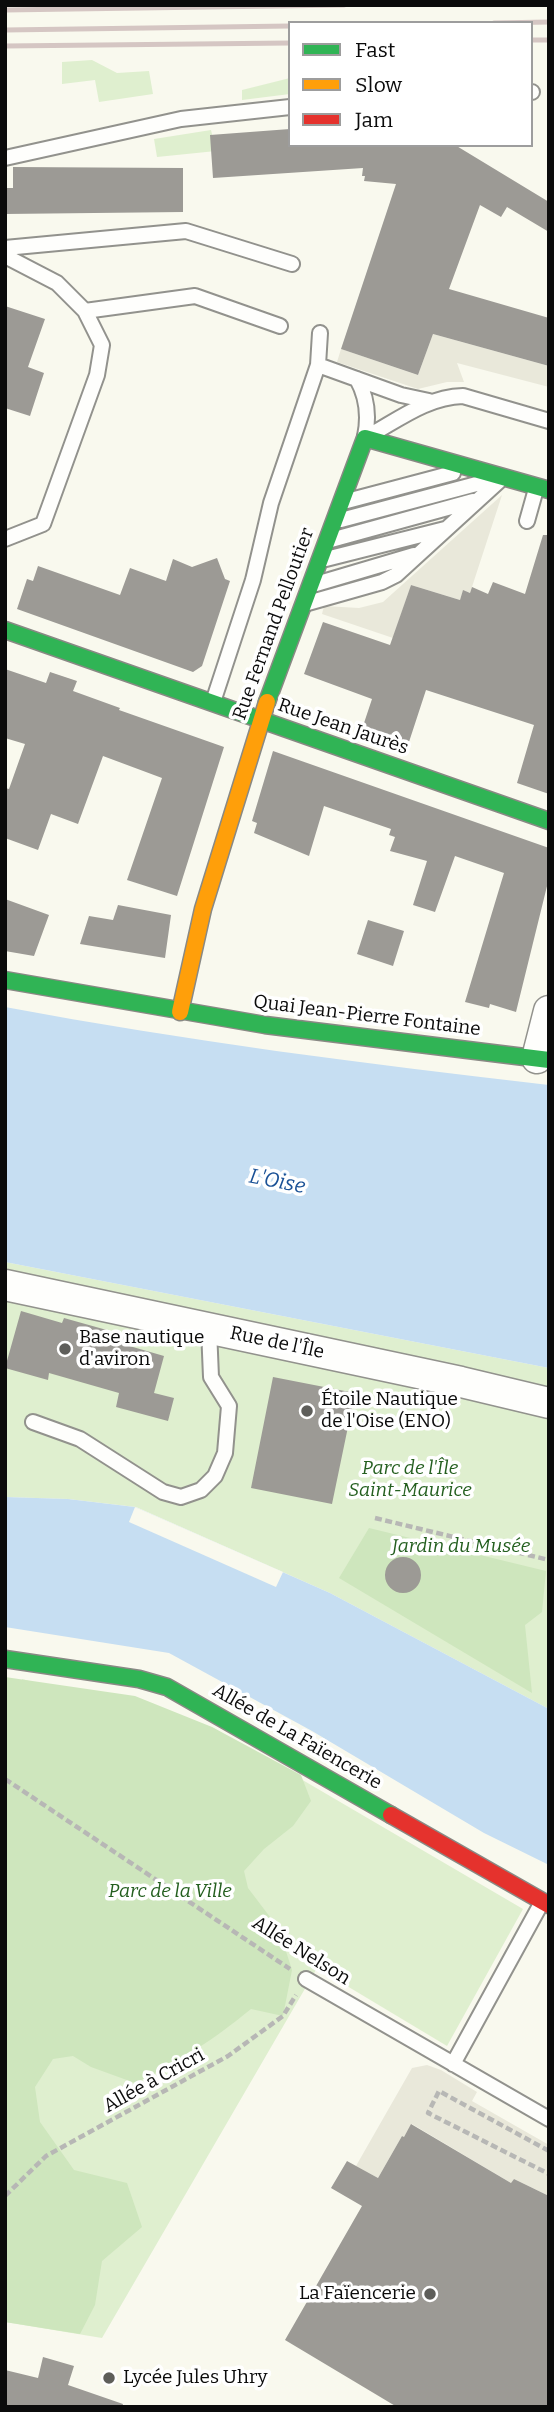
<!DOCTYPE html>
<html>
<head>
<meta charset="utf-8">
<style>
	body { margin:0 }
	#map { position:relative; width:554px; height:2412px; overflow:hidden; background:#f9f9ee; font-family:Bitter,serif }
	canvas { display:block }
	.frame { position:absolute; inset:0; border:7px solid #0b0b0b; pointer-events:none }
	.legend { position:absolute; left:288px; top:21px; width:245px; height:126px; box-sizing:border-box; background:#fff; border:2px solid #9d9d9d; margin:0; padding:9px 12px; list-style:none; font-size:21px; color:#0b0b0b }
	.legend li { display:flex; align-items:center; gap:14px; height:35px }
	.legend b { width:35px; border:2px solid #9d9d9d }
</style>
</head>
<body>
<div id="map">
<canvas width="554" height="2412"></canvas>
<div class="frame"></div>
<ul class="legend">
<li><b style="height:9px;background:#30b455"></b>Fast</li>
<li><b style="height:9px;background:#ff9f0a"></b>Slow</li>
<li><b style="height:9px;background:#e5322d"></b>Jam</li>
</ul>
</div>
<script>
const ctx = document.querySelector('canvas').getContext('2d');
ctx.lineJoin = 'round';
function fillPath(path, color) { ctx.fillStyle = color; ctx.fill(path, 'evenodd'); }
function stroke(path, color, width, dash) { ctx.strokeStyle = color; ctx.lineWidth = width; ctx.lineCap = dash ? 'butt' : 'round'; ctx.setLineDash(dash || []); ctx.stroke(path); }
function write(font, color, halo, rows, align = 'center') {
  ctx.font = font + ' Bitter,serif'; ctx.lineWidth = 7; ctx.setLineDash([]); ctx.textBaseline = 'middle'; ctx.strokeStyle = halo; ctx.fillStyle = color; for (const [text, x, y, turn = 0] of rows) {
    ctx.save(); ctx.translate(x, y); ctx.rotate((+turn || 0) * Math.PI / 180); ctx.textAlign = isNaN(turn) ? turn : align; if (halo) ctx.strokeText(text, 0, 0); ctx.fillText(text, 0, 0); ctx.restore();
  }
}
fillPath(new Path2D(`
	M92,60L117,73L149,71L153,94L99,102L95,80L62,84V62Z
	M290,78V94L242,100V90Z
	M211,130L216,151L157,157L154,139Z
	M5,1262L549,1368V1709L330,1593L136,1507L68,1499L5,1497Z
	M22,1679L212,1727L523,1909L447,2046L317,1968L102,2338L5,2322Z`), '#dfefcf');
fillPath(new Path2D(`
	M369,1528L546,1571L542,1612L525,1625L532,1693L339,1578Z
	M5,1677L135,1696L212,1727L301,1775L311,1801L293,1826L264,1849L244,1871L248,1888L270,1917L284,1945L292,1970L283,2016L251,2009C212,2041 180,2061 135,2083L91,2067L73,2056L53,2059L35,2087L40,2122L74,2170L127,2183L142,2227L102,2261L95,2305L80,2334L5,2322Z`), '#cee6bd');
fillPath(new Path2D(`
	M433,334L549,366V387L457,363L464,382H447L418,389L337,362L341,349L418,375Z
	M502,495L470,593L463,591L460,600L411,585L393,638L322,614L324,606L359,608L383,602Z
	M427,2065L441,2070L477,2092L472,2101L549,2145V2196L514,2179L511,2183L412,2124L404,2137L402,2136L378,2178L356,2166L412,2068Z`), '#e9e8da');
fillPath(new Path2D(`
	M5,1007C185,1041 367,1064 549,1085V1368L5,1262Z
	M5,1497L68,1499L135,1507L330,1593L549,1709V1865L484,1833L312,1731L169,1653L5,1627Z`), '#c6def2');
fillPath(new Path2D(`
	M135,1507L283,1572L276,1587L129,1522Z`), '#f9f9ee');
fillPath(new Path2D(`
	M290,129V145H455L549,202V232L507,207L501,217L480,205L449,289L549,318V366L433,334L418,375L341,349L396,184L364,181L365,176H362L363,168L213,178L210,135Z
	M13,167L183,168V212L5,214V188H13Z
	M5,306L45,319L28,367L44,373L30,416L5,408Z
	M543,535H549V794L517,783L534,725L426,690L408,745L362,729L372,699L304,674L323,622L390,645L411,585L460,600L463,590L470,593L472,587L488,594L493,582L525,594Z
	M217,558L225,579L230,581L202,666L193,672L17,609L27,579L33,581L38,566L120,595L130,568L166,581L173,559L192,567Z
	M5,669L46,683L50,672L77,681L73,691L120,708L119,710L224,747L177,896L127,880L162,778L103,756L78,824L51,814L38,850L5,838V788L9,789L25,744L5,738Z
	M273,751L549,848V878L516,1012L490,1004L489,1008L465,1002L504,873L455,856L435,912L413,905L427,861L390,851L395,837L389,835L391,829L324,806L309,856L254,833L257,823L252,821Z
	M5,899L49,915L34,956L5,951Z
	M118,905L171,915L165,958L80,944L89,916L113,920Z
	M368,920L404,931L393,966L357,954Z
	M21,1311L62,1323L64,1318L128,1336L126,1345L164,1356L154,1393L174,1398L168,1421L116,1407L119,1393L49,1373L48,1380L5,1368Z
	M273,1377L355,1393L332,1504L251,1488Z
	M385 1575a18 18 0 1 1 36 0a18 18 0 1 1-36 0Z
	M411,2124L511,2183L514,2179L549,2196V2407H397L285,2340L362,2206L331,2188L347,2161L378,2178L402,2136L404,2137Z
	M43,2357L74,2366L68,2385L123,2404L122,2407H5V2370L38,2378Z`), '#9c9a95');
const lane = new Path2D(`
	M531,92H532
	M5,158L181,119L290,107
	M5,248L186,231L292,264
	M5,256L57,283L85,311L102,345L97,375L43,524L5,539
	M85,311L195,296L280,326
	M318,365L320,333
	M357,379C367,397 369,417 365,436
	M374,433C402,417 429,397 463,396L549,421
	M347,501L453,473
	M341,520L484,482
	M527,521L536,489
	M331,540L473,501
	M326,559L445,529
	M316,584L414,555
	M308,603L382,582L396,575L499,481
	M213,702L253,580L271,503L318,365L401,395L429,401
	M33,1422L80,1439L163,1492L181,1497L201,1490L215,1476L225,1453L229,1406L211,1377L209,1329
	M306,1979L549,2119
	M453,2064L542,1902`);
const street = new Path2D(`
	M537,1058L549,1011
	M5,1285L461,1382L549,1403`);
const fast = new Path2D(`
	M5,630L549,821
	M267,702L365,438L549,490
	M5,980L265,1025L549,1060
	M5,1659L139,1679L167,1687L391,1815`);
const slow = new Path2D(`
	M180,1012L203,909L267,702`);
const jam = new Path2D(`
	M391,1815L549,1905`);
stroke(lane, '#92928d', 18);
stroke(street, '#92928d', 33);
stroke(fast, '#898984', 19);
stroke(slow, '#898984', 19);
stroke(jam, '#898984', 19);
stroke(new Path2D(`
	M375,1518L549,1560
	M5,1779L290,1969
	M549,2151L439,2091L428,2113L549,2174
	M5,2196L46,2156L228,2056L283,2016L296,1995`), '#b7b7b5', 4.5, [7, 3.5]);
stroke(lane, '#fefefc', 14);
stroke(street, '#fefefc', 30);
stroke(fast, '#30b455', 16);
stroke(slow, '#ff9f0a', 16);
stroke(jam, '#e5322d', 16);
stroke(new Path2D(`
	M5,10L344,5
	M494,23L549,22
	M5,30L290,26
	M531,40H549
	M5,46L290,43`), '#d5c6c3', 5);
for (const [x, y, r, color] of [
	[65,1349,7,"#5e5e5a"],
	[307,1411,7,"#5e5e5a"],
	[430,2294,7,"#5e5e5a"],
	[109,2378,7,"#5e5e5a"]
]) { const dot = new Path2D(); dot.arc(x, y, r, 0, 2 * Math.PI); ctx.fillStyle = color; ctx.fill(dot); stroke(dot, '#fff', 2.5); }
write('19px', '#0b0b0b', '#fff', [
	["Rue Fernand Pelloutier",274,624,-70],
	["Rue Jean Jaurès",343,727,19],
	["Quai Jean-Pierre Fontaine",367,1016,7],
	["Rue de l'Île",277,1343,12],
	["Allée de La Faïencerie",297,1737,30],
	["Allée Nelson",301,1951,32],
	["Allée à Cricri",154,2081,-29]
]);
write('19px', '#0b0b0b', '#fff', [
	["Base nautique",79,1338],
	["d'aviron",79,1360],
	["Étoile Nautique",321,1400],
	["de l'Oise (ENO)",321,1422],
	["La Faïencerie",416,2294,"right"],
	["Lycée Jules Uhry",123,2378]
], 'left');
write('italic 19px', '#245f1f', '#fff', [
	["Parc de l'Île",410,1469],
	["Saint-Maurice",410,1491],
	["Jardin du Musée",461,1547],
	["Parc de la Ville",170,1892]
]);
write('italic 21px', '#1a5196', '#fff', [
	["L'Oise",277,1182,11]
]);
</script>
</body>
</html>
